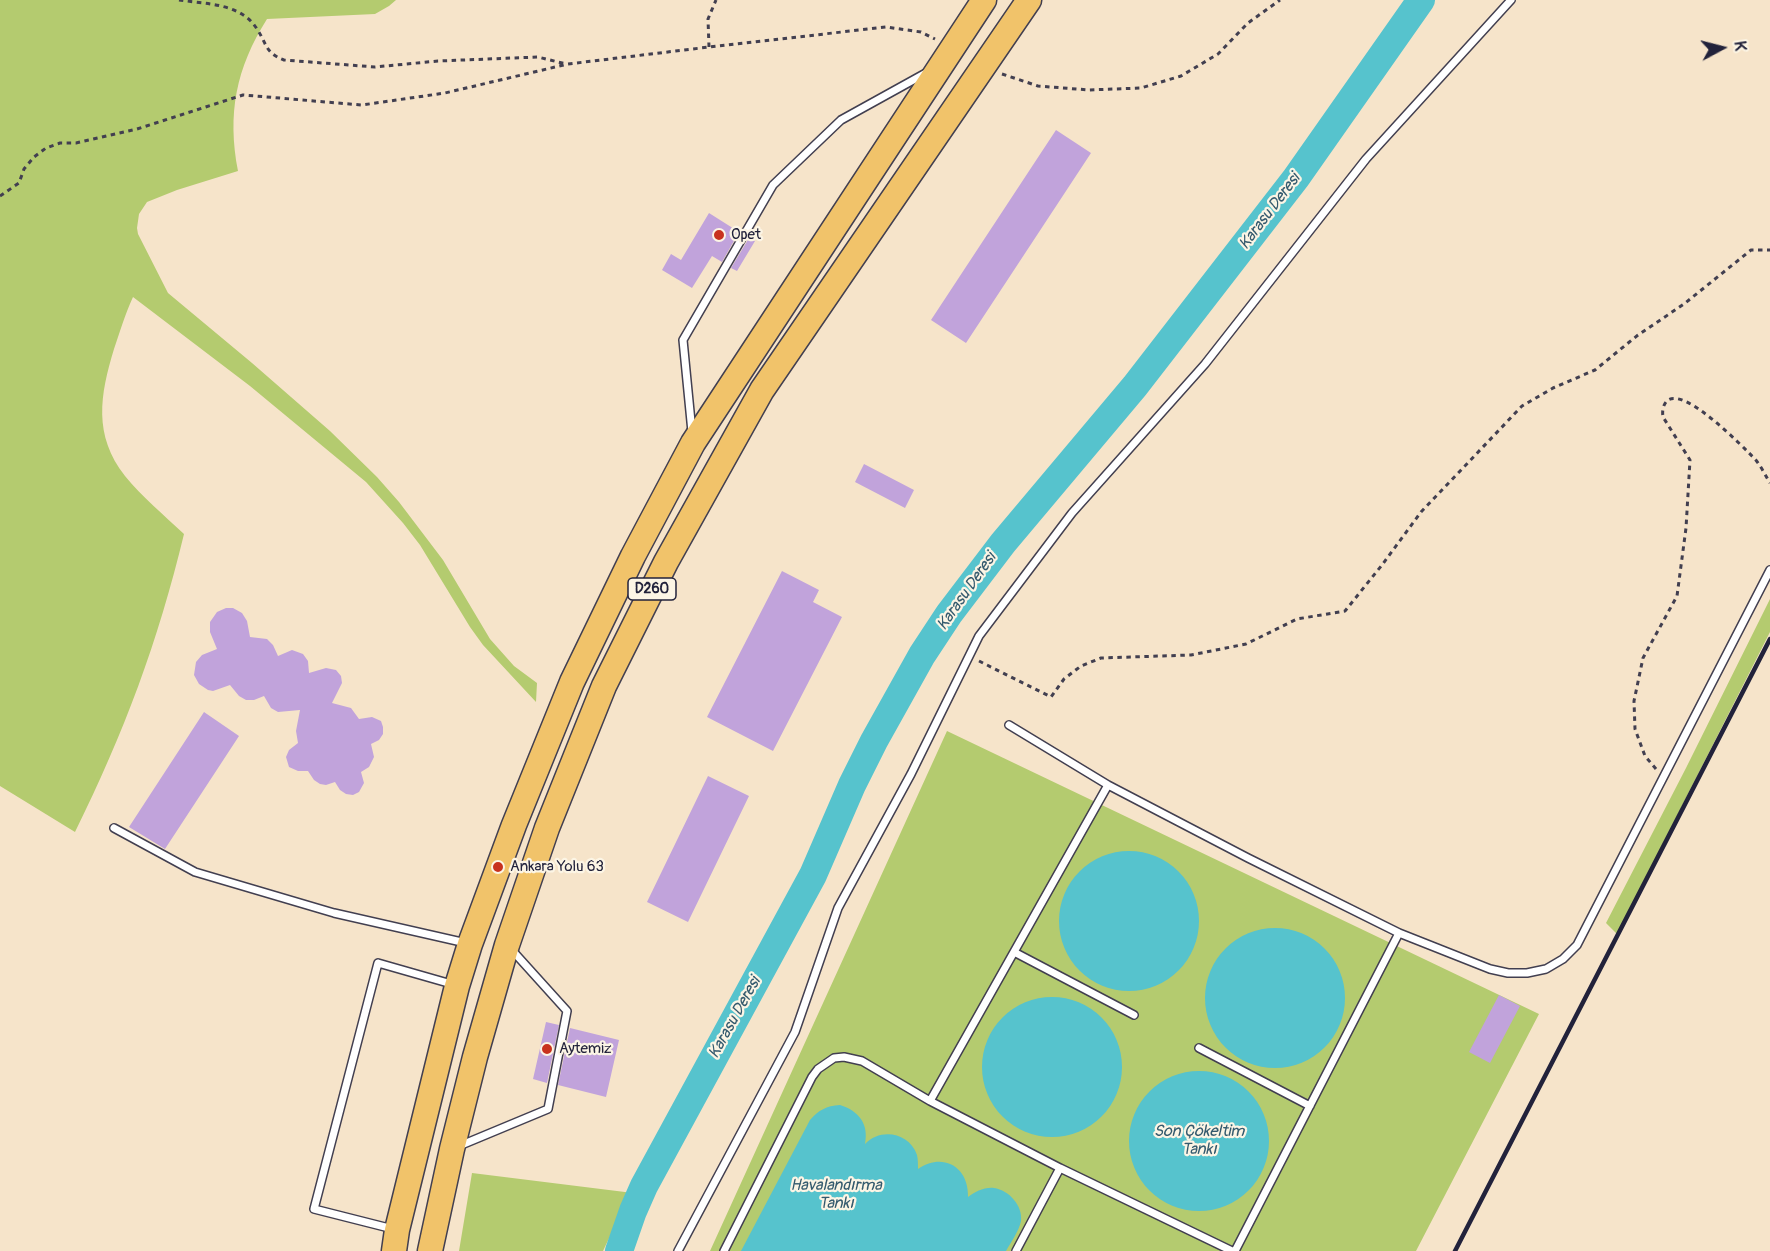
<!DOCTYPE html>
<html>
<head>
<meta charset="utf-8">
<style>
	body { margin:0 }
	#map { position:relative; width:1770px; height:1251px; overflow:hidden; background:#f6e4ca; font-family:Pangolin,sans-serif }
	canvas { display:block }
	.north { position:absolute; left:1692px; top:18px; width:60px; height:60px; -webkit-text-stroke:4px #fcf5e5; paint-order:stroke; rotate:83deg; font-size:16px; font-weight:700; line-height:24px; text-align:center; color:#22223b }
	.north::after { content:''; display:block; margin:auto; width:21px; height:27px; background:#22223b; clip-path:polygon(50% 0,100% 100%,50% 72%,0 100%) }
</style>
</head>
<body>
<div id="map">
<canvas width="1770" height="1251"></canvas>
<div class="north">K</div>
</div>
<script>
const ctx = document.querySelector('canvas').getContext('2d');
ctx.lineJoin = 'round';
function fillPath(path, color) { ctx.fillStyle = color; ctx.fill(path, 'evenodd'); }
function stroke(path, color, width, dash) { ctx.strokeStyle = color; ctx.lineWidth = width; ctx.lineCap = dash ? 'butt' : 'round'; ctx.setLineDash(dash || []); ctx.stroke(path); }
function write(font, color, halo, rows, align = 'center') {
  ctx.font = font + ' Pangolin,sans-serif'; ctx.lineWidth = 4.5; ctx.setLineDash([]); ctx.textBaseline = 'middle'; ctx.strokeStyle = halo; ctx.fillStyle = color; for (const [text, x, y, turn = 0] of rows) {
    ctx.save(); ctx.translate(x, y); ctx.rotate((+turn || 0) * Math.PI / 180); ctx.textAlign = isNaN(turn) ? turn : align; if (halo) ctx.strokeText(text, 0, 0); ctx.fillText(text, 0, 0); ctx.restore();
  }
}
fillPath(new Path2D(`
	M0,0H396L389,6L375,14L267,19C236,68 227,114 238,171L177,190L147,202L139,214L137,228L138,234L168,293L252,363L330,431L377,477L399,502L443,560L490,639L514,666L537,683L536,702L483,645L470,627L420,545L403,523L366,482L250,386L133,297C125,314 120,332 114,349C100,395 93,435 125,476C142,497 164,515 184,534C158,642 124,733 75,832L0,786Z
	M1770,599V632L1617,934L1606,923L1686,768Z
	M947,731L1539,1014L1416,1251H710Z
	M472,1173L633,1193L621,1213L603,1251H459Z`), '#b4cb6f');
fillPath(new Path2D(`
	M1059 921a70 70 0 1 1 140 0a70 70 0 1 1-140 0Z
	M1205 998a70 70 0 1 1 140 0a70 70 0 1 1-140 0Z
	M982 1067a70 70 0 1 1 140 0a70 70 0 1 1-140 0Z
	M1129 1141a70 70 0 1 1 140 0a70 70 0 1 1-140 0Z
	M840,1105C859,1111 869,1124 865,1144C880,1128 909,1132 917,1155C918,1159 918,1165 918,1169C943,1152 969,1167 968,1197C975,1192 984,1187 994,1188C1009,1190 1023,1206 1021,1221C1019,1231 1011,1242 1006,1251H741L810,1120C819,1110 826,1106 840,1105Z`), '#56c3cd');
stroke(new Path2D(`
	M619,1251L633,1211L644,1186L813,875L852,785L874,741L922,655L949,614L1003,543L1135,386L1296,178L1421,0`), '#56c3cd', 28);
fillPath(new Path2D(`
	M1056,130L1091,153L966,343L931,320Z
	M709,213L739,232L722,262L712,256L692,288L662,270L671,254L681,260Z
	M749,238L755,241L737,271L731,268Z
	M864,464L914,490L905,508L855,482Z
	M782,571L819,590L813,602L842,617L773,751L707,717Z
	M226,608H233L242,613L247,621L250,637L267,639L273,645L278,656L292,650L303,654L308,661L309,673L326,668L336,670L341,676L342,683L332,703L351,708L359,719L372,717L381,721L383,727V734L379,740L371,744L374,757L369,767L361,772L364,783L359,792L353,795L346,794L340,790L335,782L326,785L320,784L314,780L308,771H298L289,767L286,757L289,750L298,743L296,731L300,710L278,712L271,708L264,696L254,700H246L239,696L230,685L213,691L208,690L199,684L194,675L196,662L202,655L217,649L210,632V622L217,612Z
	M204,712L239,736L165,849L129,827Z
	M708,776L749,796L688,922L647,902Z
	M1499,995L1520,1006L1490,1063L1469,1052Z
	M546,1022L559,1025L547,1083L533,1079Z
	M570,1028L619,1040L606,1097L558,1085Z`), '#c1a3db');
const lane = new Path2D(`
	M692,432L683,340L773,185L841,120L926,73
	M1009,725L1108,785L1248,858L1399,933L1490,969L1508,973H1527L1546,969L1563,959L1577,945L1770,570
	M114,828L195,872L334,913L466,943
	M1014,952L1134,1015
	M1199,1048L1310,1106
	M930,1101L1108,785
	M459,1146L548,1109L567,1011L511,949
	M393,1229L314,1209L378,963L455,985
	M678,1251L795,1032L838,908L911,774L979,636L1072,513L1205,364L1366,159L1511,0
	M724,1251L812,1077L818,1069L834,1058L844,1057L862,1061L930,1101L1060,1168L1232,1251
	M1016,1251L1060,1168
	M1235,1251L1399,933`);
const highway = new Path2D(`
	M394,1251L397,1230L457,986L470,944L514,825L572,682L633,556L693,443L984,0
	M430,1251L452,1149L475,1057L507,945L547,828L604,686L666,562L762,390L1029,0`);
stroke(lane, '#423f50', 10);
stroke(highway, '#423f50', 27);
stroke(new Path2D(`
	M179,0C206,4 241,3 257,29C267,44 265,53 284,60L375,67L438,61L538,57L566,64
	M709,47L708,19L716,0
	M1002,74L1038,86L1089,90L1141,88L1181,76L1218,54L1248,23L1280,0
	M0,196L19,183L24,169L34,157L46,148L60,143H76L137,129L243,95L362,105L445,93L568,64L709,47L886,27L921,32L935,39
	M979,661L1051,697L1064,679L1081,666L1101,658L1191,655L1246,644L1297,619L1345,611L1382,565L1421,512L1522,406L1553,388L1595,370L1638,335L1684,304L1751,250H1770
	M1656,769L1645,756L1635,729L1634,701L1643,658L1677,596L1686,528L1690,460L1663,417C1662,411 1663,404 1668,400C1686,388 1742,446 1755,459C1761,466 1765,475 1770,483`), '#423f50', 3, [4.5, 4.5]);
stroke(lane, '#fff', 7);
stroke(highway, '#f1c36a', 24);
stroke(new Path2D(`
	M1455,1251L1770,639`), '#22223b', 4.5);
for (const [x, y, r, color] of [
	[719,235,6,"#c8321e"],
	[498,867,6,"#c8321e"],
	[547,1049,6,"#c8321e"]
]) { const dot = new Path2D(); dot.arc(x, y, r, 0, 2 * Math.PI); ctx.fillStyle = color; ctx.fill(dot); stroke(dot, '#fcf5e5', 2); }
for (const [x, y, w] of [
	[652,589,48]
]) { const box = new Path2D(); box.roundRect(x - w / 2, y - 11, w, 22, 4.5); ctx.fillStyle = '#fcf5e5'; ctx.fill(box); stroke(box, '#22223b', 1.5); }
write('bold 14px', '#22223b', null, [
	["D260",652,589]
]);
write('15px', '#22223b', '#fcf5e5', [
	["Opet",731,235],
	["Ankara Yolu 63",510,867],
	["Aytemiz",559,1049]
], 'left');
write('italic 16px', '#345a6e', '#fcf5e5', [
	["Karasu Deresi",1270,212,-53],
	["Karasu Deresi",967,592,-55],
	["Karasu Deresi",735,1018,-61],
	["Son Çökeltim",1199,1132],
	["Tankı",1199,1150],
	["Havalandırma",836,1186],
	["Tankı",836,1204]
]);
</script>
</body>
</html>
